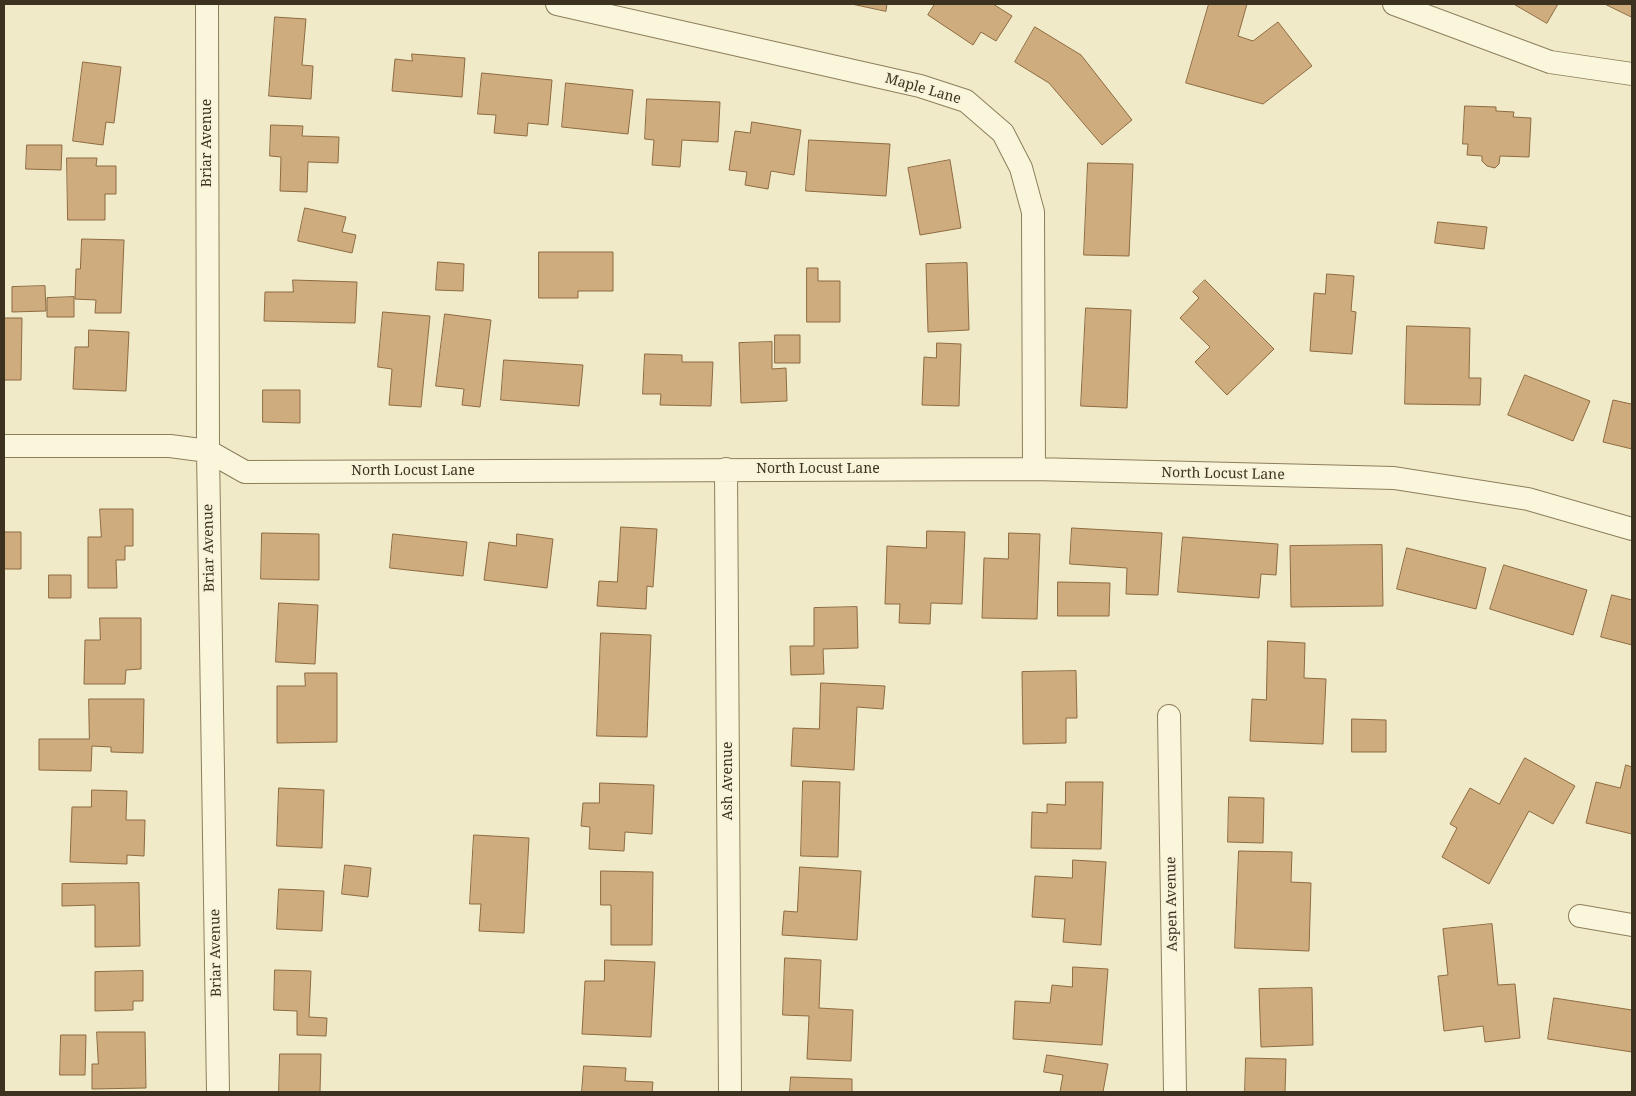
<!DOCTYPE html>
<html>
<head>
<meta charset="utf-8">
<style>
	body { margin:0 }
	#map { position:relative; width:1636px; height:1096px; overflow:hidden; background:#f0eac8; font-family:"Noto Serif",serif }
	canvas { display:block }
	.frame { position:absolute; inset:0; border:5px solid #3d3220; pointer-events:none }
</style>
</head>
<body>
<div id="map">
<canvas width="1636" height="1096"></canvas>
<div class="frame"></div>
</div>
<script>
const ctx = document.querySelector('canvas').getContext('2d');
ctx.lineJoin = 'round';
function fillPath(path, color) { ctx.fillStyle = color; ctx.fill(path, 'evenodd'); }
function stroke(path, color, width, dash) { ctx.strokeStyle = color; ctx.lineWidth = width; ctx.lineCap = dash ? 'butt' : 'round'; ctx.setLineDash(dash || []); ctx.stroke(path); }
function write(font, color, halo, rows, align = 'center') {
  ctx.font = font + ' "Noto Serif",serif'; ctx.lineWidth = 4; ctx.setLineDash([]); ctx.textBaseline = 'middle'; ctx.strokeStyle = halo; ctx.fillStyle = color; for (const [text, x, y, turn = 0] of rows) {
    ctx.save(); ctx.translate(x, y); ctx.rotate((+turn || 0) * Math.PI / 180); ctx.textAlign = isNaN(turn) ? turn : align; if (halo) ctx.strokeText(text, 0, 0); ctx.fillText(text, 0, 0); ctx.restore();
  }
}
const building = new Path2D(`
	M852,4H887L886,11Z
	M935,4H993L1012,16L996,41L981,32L973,45L928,15Z
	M1209,4H1247L1238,36L1253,41L1278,22L1312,66L1263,104L1186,83Z
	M1514,4H1558L1547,23Z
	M1605,4H1632V17Z
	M275,17L306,19L302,65L313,66L311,99L269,96Z
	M1035,27L1081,55L1132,120L1102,145L1049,83L1015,62Z
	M412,54L465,58L462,97L392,91L395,59L412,61Z
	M83,62L121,67L114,123L106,122L103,145L73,141Z
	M482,73L552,80L548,125L528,123L527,136L494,133L496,115L478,114Z
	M566,83L633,90L628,134L562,127Z
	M647,99L720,102L718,142L682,140L680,167L652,165L654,140L645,139Z
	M1465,106L1496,107V111L1514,112L1513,117L1531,118L1529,157L1500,156L1499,164L1495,168L1487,166L1482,161V156L1467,155L1468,144H1463Z
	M752,122L801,130L794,175L771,171L768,189L745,185L747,172L729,170L735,131L750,133Z
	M271,125L303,126L302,136L339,137L338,163L308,162L307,192L280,191L281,157L270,156Z
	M809,140L890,144L886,196L806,191Z
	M27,145H62L61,170L26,169Z
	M67,158H97L96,166H116V194H105V220H68Z
	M950,160L961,228L920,235L908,168Z
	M1088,163L1133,164L1129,256L1084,255Z
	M305,208L346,217L342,232L356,235L352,253L298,241Z
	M1438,222L1487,227L1484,249L1435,243Z
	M82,239L124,240L121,313H95L96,300L75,299L76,269H80Z
	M539,252H613V291H578V298H539Z
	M438,262L464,264L463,291L436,290Z
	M967,263L969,330L928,332L926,264Z
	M807,268H818V281H840V322H807Z
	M1327,274L1354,276L1351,311L1356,312L1352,354L1310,351L1314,293L1325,294Z
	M293,280L357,282L355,323L264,321L265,292H293Z
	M1205,280L1274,349L1227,395L1195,362L1210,347L1180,318L1199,298L1193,292Z
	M45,286L46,311L12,312V287Z
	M74,297V317H47V298Z
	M1086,308L1131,310L1127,408L1081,406Z
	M383,312L430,316L421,407L389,405L392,369L378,367Z
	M445,314L491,320L480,407L462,405L464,389L436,386Z
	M4,318H22L21,380H4Z
	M1407,326L1470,328L1469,378H1481L1480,405L1405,404Z
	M89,330L129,332L126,391L73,389L75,347H88Z
	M775,335H800V363H775Z
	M772,342V369L786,368L787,401L741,403L739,343Z
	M937,343L961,344L959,406L922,405L924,357L936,358Z
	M645,354L682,355V362H713L711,406L660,405L661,394H643Z
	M504,360L583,365L579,406L501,400Z
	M1525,375L1590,401L1573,441L1508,415Z
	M263,390H300V423L263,422Z
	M1632,398V449L1603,442L1613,400L1631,404Z
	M100,509H133V546H125V560H116L117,588H88V537H101Z
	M621,527L657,529L653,587L647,586L646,609L597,606L599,581L617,582Z
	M1072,528L1162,533L1158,595L1126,594L1127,568L1070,564Z
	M927,531L965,532L962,604L931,603L930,624L899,623L900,604H885L887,546L926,548Z
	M4,532H21V569H4Z
	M262,533L319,534V580L261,579Z
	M1009,533L1040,534L1037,619L982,618L984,558L1008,559Z
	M393,534L467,542L463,576L390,568Z
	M517,534L553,539L547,588L484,580L489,542L516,546Z
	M1183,537L1278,544L1276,575L1261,574L1259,598L1178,592Z
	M1382,545L1383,606L1291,607L1290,546Z
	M1407,548L1486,568L1476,609L1397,589Z
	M1504,565L1587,590L1573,635L1490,609Z
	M49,575H71V598H49Z
	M1058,582L1110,583L1109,616H1058Z
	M1612,595L1632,600V645L1601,637Z
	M279,603L318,605L315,664L276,662Z
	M857,607L858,648L823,649L824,674L791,675L790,646H814V608Z
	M100,618H141V669L126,670L125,684H84L85,640H100Z
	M601,633L651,635L647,737L597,736Z
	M1268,641L1305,643L1304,678L1326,679L1323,744L1250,741L1252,699L1266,700Z
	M1076,671L1077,718H1066V743L1023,744L1022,672Z
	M305,673H337V742L277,743V686H305Z
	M821,683L885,686L883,709L857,707L854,770L791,766L793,728L819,729Z
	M89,699H144L143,753L111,752V747L92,746L91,771L39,770V739H89Z
	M1352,719L1386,720V752H1352Z
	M1525,758L1575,786L1553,824L1529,811L1489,884L1442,857L1457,828L1450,824L1470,788L1499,804Z
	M1626,765L1632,767V834L1586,823L1596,782L1620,788Z
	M803,781L840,782L838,857L801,856Z
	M1066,782H1103L1101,849L1031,848L1032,812L1047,813V804L1065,805Z
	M600,783L654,785L652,834L625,832L624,851L589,849L590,827L581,826L583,803H599Z
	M279,788L324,790L322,848L277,846Z
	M92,790L127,791L126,820H145L144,856L127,855V864L70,862L72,807H91Z
	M1229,797L1264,798L1263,843L1228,842Z
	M474,835L529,838L524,933L479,931L481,904H470Z
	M1239,851L1292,852L1291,882L1311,883L1309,951L1235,948Z
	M1073,860L1106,862L1101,945L1063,942L1065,919L1032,917L1035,876L1072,878Z
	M345,865L371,868L368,897L342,894Z
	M800,867L861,871L857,940L782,935L784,911L797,912Z
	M601,871L653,872L652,945H611V905H601Z
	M139,883L140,946L95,947V905L62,906V884Z
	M279,889L324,891L322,931L277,929Z
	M1492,924L1498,985L1515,984L1520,1038L1485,1042L1483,1026L1444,1031L1438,976L1448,975L1443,929Z
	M785,958L821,960L819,1008L853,1010L851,1061L807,1059L809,1016L783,1015Z
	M605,960L655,962L651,1037L582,1034L585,981H604Z
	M1073,967L1108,969L1102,1045L1013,1039L1015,1001L1050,1003L1052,985L1072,987Z
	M275,970L311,971L309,1017L327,1018L326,1036L297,1035V1011L274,1010Z
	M143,971V1001H133V1010L95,1011V972Z
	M1312,988L1313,1045L1261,1047L1259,989Z
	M1554,998L1632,1010V1052L1548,1039Z
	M97,1032H145L146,1088L92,1089V1064H98Z
	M61,1035H86L85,1075H60Z
	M280,1054H321L320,1092H279Z
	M1047,1055L1108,1064L1103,1092H1060L1063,1075L1044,1072Z
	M1246,1058L1286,1059L1285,1092H1245Z
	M584,1066L626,1068L625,1081L653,1082L652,1092H582Z
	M791,1077L852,1079V1092H790Z`);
fillPath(building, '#cfac7d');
stroke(building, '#8d6b41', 1);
const street = new Path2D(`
	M207,4L208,451L218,1092
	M557,4L920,86L966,101L1003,133L1021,168L1033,212L1034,469
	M1394,4L1550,62L1632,74
	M4,446H170L208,451L245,472L1034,469L1394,478L1528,499L1632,529
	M726,469L730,1092
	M1169,716L1175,1092
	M1580,916L1632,925`);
stroke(street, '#8d7e5c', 24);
stroke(street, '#faf6dc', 22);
write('14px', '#3d3220', '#f7f3d8', [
	["Maple Lane",923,89,16],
	["Briar Avenue",207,143,-90],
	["North Locust Lane",818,469],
	["North Locust Lane",413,471],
	["North Locust Lane",1223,474,1],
	["Briar Avenue",209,548,-91],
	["Ash Avenue",728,781,-90],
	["Aspen Avenue",1172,904,-91],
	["Briar Avenue",216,953,-91]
]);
</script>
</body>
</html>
